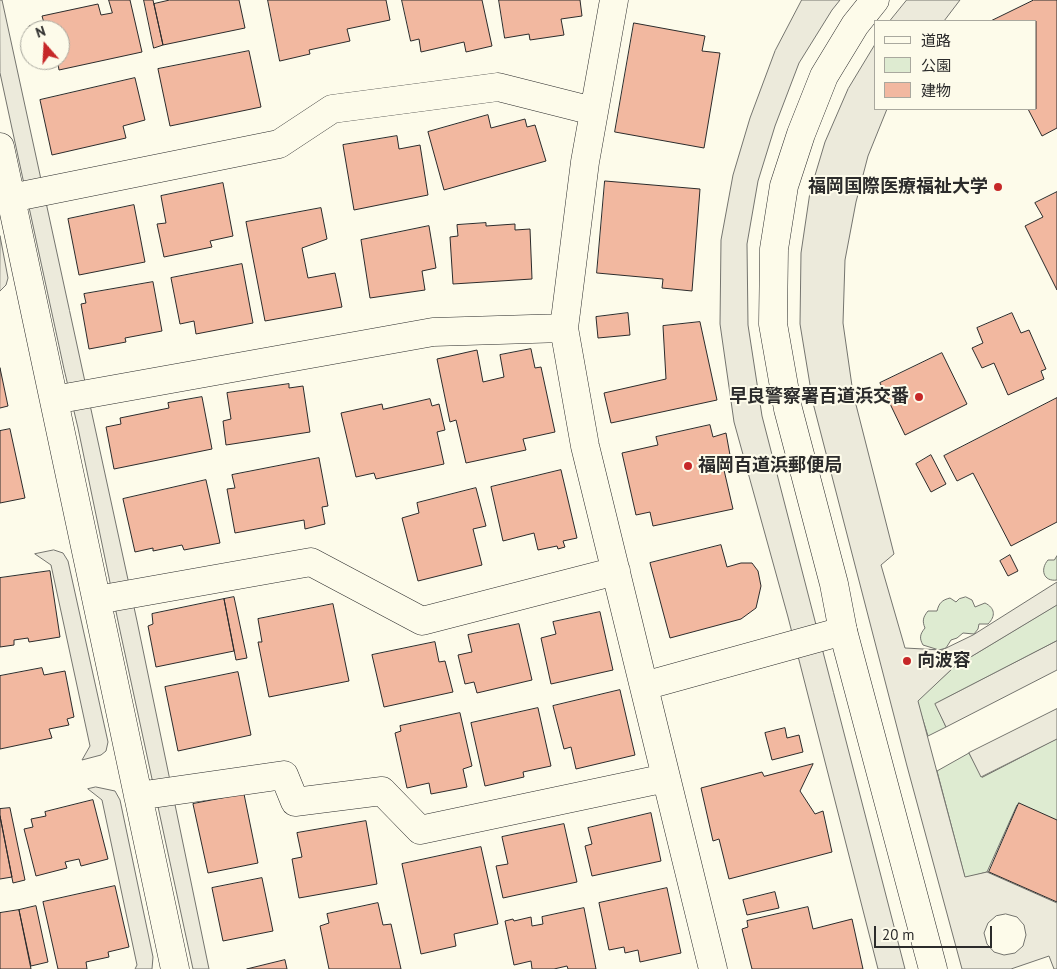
<!DOCTYPE html>
<html>
<head>
<meta charset="utf-8">
<style>
	body { margin:0 }
	#map { position:relative; width:1057px; height:969px; overflow:hidden; background:#fdfbea; font-family:"PT Sans","Noto Sans JP",sans-serif }
	canvas { display:block }
	.legend { position:absolute; left:874px; top:20px; width:162px; height:90px; box-sizing:border-box; background:#fdfbea; border:1px solid #a9a89e; margin:0; padding:6px 9px; list-style:none; font-size:15px; color:#2b2b2b }
	.legend li { display:flex; align-items:center; gap:10px; height:25px }
	.legend b { width:25px; border:1px solid #a9a89e }
	.north { position:absolute; left:20px; top:20px; width:50px; height:50px; box-sizing:border-box; background:#fdfbea; border:1px solid #a9a89e; border-radius:50%; rotate:341deg; font-size:14px; font-weight:700; line-height:20px; text-align:center; color:#2b2b2b }
	.north::after { content:''; display:block; margin:auto; width:18px; height:22px; background:#c62828; clip-path:polygon(50% 0,100% 100%,50% 72%,0 100%) }
	.scale { position:absolute; left:874px; top:926px; width:118px; height:22px; box-sizing:border-box; border:2px solid #2b2b2b; border-top:0; padding-left:6px; font-size:15px; line-height:18px; white-space:nowrap; color:#2b2b2b; -webkit-text-stroke:4px #fdfbea; paint-order:stroke }
</style>
</head>
<body>
<div id="map">
<canvas width="1057" height="969"></canvas>
<ul class="legend">
<li><b style="height:6px;background:#fdfbea"></b>道路</li>
<li><b style="height:14px;background:#deebd1"></b>公園</li>
<li><b style="height:14px;background:#f2b8a0"></b>建物</li>
</ul>
<div class="north">N</div>
<div class="scale">20 m</div>
</div>
<script>
const ctx = document.querySelector('canvas').getContext('2d');
ctx.lineJoin = 'round';
function fillPath(path, color) { ctx.fillStyle = color; ctx.fill(path, 'evenodd'); }
function stroke(path, color, width, dash) { ctx.strokeStyle = color; ctx.lineWidth = width; ctx.lineCap = dash ? 'butt' : 'round'; ctx.setLineDash(dash || []); ctx.stroke(path); }
function write(font, color, halo, rows, align = 'center') {
  ctx.font = font + ' "PT Sans","Noto Sans JP",sans-serif'; ctx.lineWidth = 4; ctx.setLineDash([]); ctx.textBaseline = 'middle'; ctx.strokeStyle = halo; ctx.fillStyle = color; for (const [text, x, y, turn = 0] of rows) {
    ctx.save(); ctx.translate(x, y); ctx.rotate((+turn || 0) * Math.PI / 180); ctx.textAlign = isNaN(turn) ? turn : align; if (halo) ctx.strokeText(text, 0, 0); ctx.fillText(text, 0, 0); ctx.restore();
  }
}
const green = new Path2D(`
	M1057,556V580C1043,582 1040,569 1048,560H1054Z
	M966,597L972,600L975,607L985,603C995,608 996,616 988,624H979L978,629L974,634L963,633L957,638L951,640L946,648L939,650L923,645C919,638 920,634 925,628C922,621 923,617 928,611H937C939,603 942,600 950,598L956,602L959,599Z
	M1057,605V641L936,704L946,727L928,736L917,701L954,667Z
	M1057,739V822L1017,805L987,872L965,878L937,771L969,753L982,777Z`);
fillPath(green, '#deebd1');
stroke(green, '#74746e', 1);
const parking = new Path2D(`
	M0,0H2L137,621L209,969H193L119,626L78,428L64,369L0,73Z
	M802,0H840L832,10L799,63L775,126L758,181L747,244L748,325L762,416L905,969H878L788,617L734,422L720,324L721,240L733,175L750,118L775,51Z
	M907,0H960L944,21H890Z
	M876,43V109H887L868,156L856,202L845,260L843,323L853,393L894,554L881,565L905,648L942,650L973,635L1057,582V605L954,667L918,701L965,877L987,872L1057,903V969H1054L1049,956L1011,969H962L907,766L813,403L800,324L801,253L810,192L825,142L848,89ZM1006,914L1017,917L1024,925L1026,935L1023,946L1015,953L1004,955L994,952L987,944L984,933L988,923L996,916Z
	M0,236L8,278L6,285L0,291Z
	M54,550L63,553L68,561L108,742L106,751L101,755L82,760L90,746L51,565L35,554Z
	M1057,641V670L946,727L935,704Z
	M1057,709V739L981,777L969,753Z
	M96,787L115,791L120,800L153,957L152,969H135L137,965L102,800L88,789Z`);
fillPath(parking, '#eceadb');
stroke(parking, '#74746e', 1);
const building = new Path2D(`
	M109,0H130L142,52L59,70L58,64L39,68L37,60H60V30H30L29,26L44,23L42,16L98,4L101,15L112,13Z
	M144,0H153L163,45L154,48Z
	M170,0H239L245,28L163,45L154,4Z
	M268,0H386L390,20L347,29L350,41L309,50L310,54L280,61Z
	M402,0H482L492,46L466,52L464,42L421,52L419,39L411,41Z
	M499,0H580L582,16L561,19L564,35L530,40L529,34L505,38Z
	M1034,0H1057V128L1042,136L1028,109H1036V21H991Z
	M634,23L705,36L702,51L720,53L704,148L615,132Z
	M249,51L261,107L170,126L158,69Z
	M135,78L145,120L123,126L126,138L52,155L40,100Z
	M488,115L491,128L525,119L527,127L535,125L546,161L444,190L428,132Z
	M397,136L399,149L420,145L428,195L354,210L343,145Z
	M605,181L700,189L692,291L662,288L663,279L597,273Z
	M223,183L233,236L210,241L212,247L164,257L157,224L166,223L161,196Z
	M1057,192V290L1025,226L1043,217L1035,203Z
	M134,205L145,262L79,275L68,219Z
	M321,208L327,239L302,248L308,278L335,273L342,307L265,321L246,222Z
	M486,223V226L515,224V230L530,229L532,279L453,284L450,237L458,236L457,225Z
	M429,226L436,268L422,271L425,290L370,298L361,240Z
	M242,264L253,323L196,334L194,321L180,324L171,278Z
	M153,282L162,331L125,338L126,342L89,349L81,304L86,303L84,294Z
	M628,313L630,335L598,338L596,317Z
	M1012,313L1021,333L1029,330L1046,369L1041,371L1044,379L1008,395L994,363L982,368L972,348L983,343L977,328Z
	M700,322L717,400L611,423L604,393L666,379L663,326Z
	M531,349L535,368L541,367L555,432L523,439L526,450L466,463L456,420L450,422L437,359L477,350L483,382L504,377L500,355Z
	M942,353L967,404L905,435L880,383Z
	M0,368L8,406L0,408Z
	M289,384V388L303,386L310,432L226,445L223,421L231,419L227,393Z
	M202,397L212,449L114,469L106,427L121,424L120,418L169,408L168,403Z
	M1057,398V522L1011,546L973,473L957,481L944,456Z
	M430,399L432,406L439,404L445,430L437,432L444,464L376,479L374,473L356,477L341,413L382,404L383,409Z
	M710,425L713,437L726,433L730,455L721,457L733,509L653,526L650,512L636,515L622,453L658,445L656,437Z
	M10,429L25,498L0,503V431Z
	M931,455L946,484L931,492L916,464Z
	M319,458L328,506L322,507L325,524L305,529L304,520L235,533L227,489L235,488L232,475Z
	M561,470L577,538L563,541L565,547L558,549L557,546L538,550L534,533L503,541L491,487Z
	M206,480L220,543L184,550L182,545L153,551V548L135,552L123,499Z
	M476,488L486,526L473,529L482,565L418,581L402,518L419,513L417,503Z
	M721,545L727,567L741,563H752L758,571L761,586L756,608L741,619L670,638L650,563Z
	M1010,555L1018,571L1008,576L1000,561Z
	M50,571L60,637L29,642L28,638L14,640V645L0,647V578Z
	M234,597L247,658L236,660L224,599Z
	M224,599L234,651L156,667L148,626L153,624L152,614Z
	M333,604L349,681L269,697L258,642H262L258,619Z
	M600,612L613,670L551,684L541,638L556,634L553,622Z
	M519,624L532,680L477,693L474,682L465,684L458,655L472,652L468,635Z
	M435,642L439,662L445,661L453,692L384,707L372,655Z
	M42,668L44,675L65,671L74,717L67,719L69,725L49,729L52,738L0,749V676Z
	M238,672L251,735L178,751L165,687Z
	M620,690L635,755L576,769L571,747L564,749L553,706Z
	M538,708L551,766L523,772L524,777L485,786L471,723Z
	M460,713L472,766L463,769L467,787L431,794L429,783L407,788L395,733L401,731L400,726Z
	M785,728L787,738L799,735L803,752L772,760L765,733Z
	M813,764L800,791L815,814L823,811L832,852L729,879L719,839L713,841L701,788L762,772L764,776Z
	M244,794L258,863L208,873L193,804Z
	M93,800L108,859L81,866L79,859L65,862L67,868L36,876L24,829L33,827L31,819L46,816L45,812Z
	M1019,803L1057,820V902L989,872Z
	M10,808L25,880L13,883L0,816V809Z
	M651,813L661,861L592,876L585,846L592,844L588,828Z
	M0,816L12,877L0,879Z
	M366,821L377,884L299,898L292,859L302,857L297,833Z
	M564,824L577,882L503,898L496,866L508,864L502,837Z
	M481,847L498,924L454,934L456,946L421,954L402,864Z
	M262,878L273,931L223,941L212,888Z
	M115,886L129,947L108,952L109,957L86,962L87,969H58L43,902Z
	M667,888L681,953L640,962L638,950L625,953L624,947L609,950L599,903Z
	M775,892L779,908L747,915L743,900Z
	M378,903L383,925L391,924L401,969H329L320,926L329,923L327,914Z
	M36,906L48,962L31,966L19,910Z
	M808,907L813,929L852,919L863,969H752L742,929L748,927L747,921Z
	M584,908L596,969H568L567,966L554,969H532L531,961L514,965L505,921L513,919L514,921L531,917L532,926L543,924L542,917Z
	M19,910L31,969H0V913Z
	M285,960L287,969H247Z`);
fillPath(building, '#f2b8a0');
stroke(building, '#2b2b2b', 1);
const minor = new Path2D(`
	M614,0L585,162L564,328L585,446L713,969
	M0,147L175,969
	M11,198L279,144L332,109L498,87L593,111
	M54,400L433,332L564,328
	M97,600L311,562L422,621L616,571
	M644,686L843,631
	M138,796L284,775L295,802L382,791L420,830L666,778`);
const tertiary = new Path2D(`
	M875,0L855,25L824,76L801,134L784,186L774,249L773,324L788,409L834,584L843,631L933,969`);
stroke(minor, '#2b2b2b', 29);
stroke(tertiary, '#2b2b2b', 29);
stroke(minor, '#fdfbea', 28);
stroke(tertiary, '#fdfbea', 28);
for (const [x, y, r, color] of [
	[998,187,5,"#c62828"],
	[919,397,5,"#c62828"],
	[688,466,5,"#c62828"],
	[907,661,5,"#c62828"]
]) { const dot = new Path2D(); dot.arc(x, y, r, 0, 2 * Math.PI); ctx.fillStyle = color; ctx.fill(dot); stroke(dot, '#fdfbea', 2); }
write('bold 18px', '#2b2b2b', '#fdfbea', [
	["福岡国際医療福祉大学",988,187],
	["早良警察署百道浜交番",909,397],
	["福岡百道浜郵便局",698,466,"left"],
	["向波容",917,661,"left"]
], 'right');
</script>
</body>
</html>
